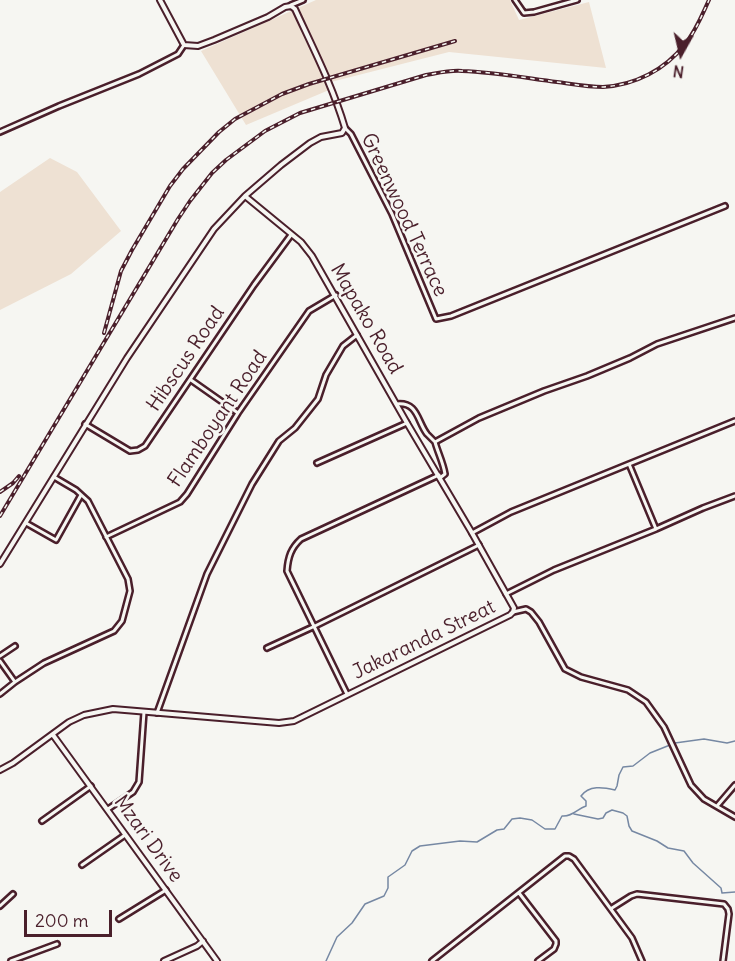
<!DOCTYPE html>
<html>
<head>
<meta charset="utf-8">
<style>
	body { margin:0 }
	#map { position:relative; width:735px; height:961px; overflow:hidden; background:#f6f6f2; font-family:Delius,sans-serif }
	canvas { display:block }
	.north { position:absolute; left:651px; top:24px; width:60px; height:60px; -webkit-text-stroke:4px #f6f6f2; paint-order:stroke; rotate:188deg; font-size:16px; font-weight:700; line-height:24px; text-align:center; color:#4a1f2b }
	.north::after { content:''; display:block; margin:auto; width:21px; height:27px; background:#4a1f2b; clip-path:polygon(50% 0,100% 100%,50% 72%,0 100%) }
	.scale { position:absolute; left:24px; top:910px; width:88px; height:27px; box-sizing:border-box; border:3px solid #4a1f2b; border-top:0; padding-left:8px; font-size:18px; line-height:21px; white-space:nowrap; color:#4a1f2b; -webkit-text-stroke:4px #f6f6f2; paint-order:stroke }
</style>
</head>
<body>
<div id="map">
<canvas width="735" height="961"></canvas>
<div class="north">N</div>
<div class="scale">200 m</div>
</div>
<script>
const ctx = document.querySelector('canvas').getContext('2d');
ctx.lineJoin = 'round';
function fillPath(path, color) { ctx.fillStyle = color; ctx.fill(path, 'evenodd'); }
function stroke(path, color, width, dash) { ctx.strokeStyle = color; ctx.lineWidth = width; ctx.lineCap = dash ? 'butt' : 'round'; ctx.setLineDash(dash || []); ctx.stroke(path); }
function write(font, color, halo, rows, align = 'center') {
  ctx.font = font + ' Delius,sans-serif'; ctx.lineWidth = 5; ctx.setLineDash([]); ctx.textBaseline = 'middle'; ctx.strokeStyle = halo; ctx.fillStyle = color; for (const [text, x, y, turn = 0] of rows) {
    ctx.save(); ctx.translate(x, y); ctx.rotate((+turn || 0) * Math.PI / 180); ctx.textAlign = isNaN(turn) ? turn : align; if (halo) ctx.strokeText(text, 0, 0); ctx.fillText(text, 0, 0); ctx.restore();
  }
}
fillPath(new Path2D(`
	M316,0H510L519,20L589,2L606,68L449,52L327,83L329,90L246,125L201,51Z
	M50,158L77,172L121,231L71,274L0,310V192Z`), '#eee1d3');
stroke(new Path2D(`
	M675,743L704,739L727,743L735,741
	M574,814L598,819L603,818L606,813L612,810L623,813L627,816L629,826L632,831L657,841L668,848L684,851L693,863L721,888L722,893L735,892
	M326,961L337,937L352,923L365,904L384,896L388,888V877L405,865L412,851L420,846L460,841L477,842L497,830L504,829L512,819L520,818L532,820L545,829H555L562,816C572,817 577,809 586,806V801L581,796C589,785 603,787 615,790L617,786L619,775L623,767L633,766L650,753L670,745`), '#7688a3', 1.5);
const minor = new Path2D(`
	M515,0L524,13L534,12L577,0
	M291,5L303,0
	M345,128L351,134L392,214L436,319L451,316L725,206
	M0,132L59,106L139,74L178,54L184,45
	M191,380L238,413
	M397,404C418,402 417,421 427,434C430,437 432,439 435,442
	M85,424L130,451L138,450L145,446L254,285L291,235
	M317,463L407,423
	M629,464L656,529
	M440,478L445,474C443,462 438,453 435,442L479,418L544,391L587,376L630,358L657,344L735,318
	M26,523L56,540L81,495
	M472,533L511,512L735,421
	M106,537L180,502L187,494L238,413L309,311L336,295
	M506,594L554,570L656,529L703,508L735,496
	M513,612L526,609L531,612L539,622L565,669L581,677L628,690L646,702L664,727L691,785L704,799L735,817
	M267,648L315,626L479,545
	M0,656L15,646
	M0,661L15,682
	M0,694L15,682L44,663L114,631L122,621L130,591L128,579L88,501L76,490L54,477
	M347,694L287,571C288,557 291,548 301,539L439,475
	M157,713L207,574L252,484L279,441L295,428L318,399L326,375L343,346L357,335
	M717,806L735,785
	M108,809L133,792L139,782L144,712
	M42,821L91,786
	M82,865L125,835
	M519,893L556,941V944L554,949L538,961
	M0,906L13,894
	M612,908L631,896L637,894L724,904L728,909L729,914L723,961
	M119,919L166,890
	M11,961L57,944
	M432,961L565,856H569L574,859L632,938L642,961`);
const tertiary = new Path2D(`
	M0,564L127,358L214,229L245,196L281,165L310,143L321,137L342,133L345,128C333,87 313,48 295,9L291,6L285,7L268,17L214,40L198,46L184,45L160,0
	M53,735L217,961
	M0,770L13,763L69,722L84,715L113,709L279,723L294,721L510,615L513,612L514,608L472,533L407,423L312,256L301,242L245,196
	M164,961L197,946L203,941`);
stroke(minor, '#4a1f2b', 8);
stroke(tertiary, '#4a1f2b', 8);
stroke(minor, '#f6f6f2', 3);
stroke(tertiary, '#f6f6f2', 4);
const rail = new Path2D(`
	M104,333L121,271L132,250L170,186L183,169L219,132L235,119L282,94L309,84L455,41
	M0,492L13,483L19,476
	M0,516L178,219L190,201L212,173L226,160L265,131L300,113L426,75C438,73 450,70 462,71C494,72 526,78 557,82C572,84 588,87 603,87C635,85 665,70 685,44C696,31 702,15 709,0`);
stroke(rail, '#4a1f2b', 4);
stroke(rail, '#f6f6f2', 1.5, [4.5]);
write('20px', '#4a1f2b', '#f6f6f2', [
	["Greenwood Terrace",404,215,65],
	["Mapako Road",366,319,60],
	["Hibscus Road",186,359,-56],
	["Flamboyant Road",218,419,-56],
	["Jakaranda Streat",424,640,-26],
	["Mzari Drive",148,839,54]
]);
</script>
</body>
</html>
